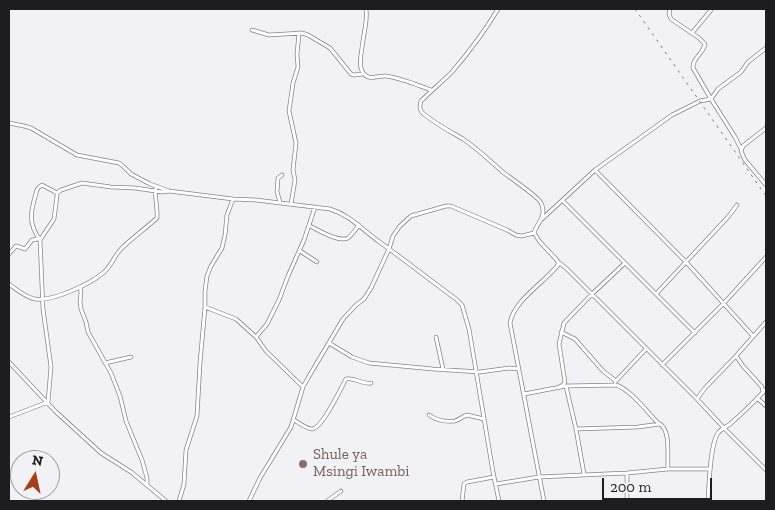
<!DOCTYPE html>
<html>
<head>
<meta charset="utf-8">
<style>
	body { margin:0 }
	#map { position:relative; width:775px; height:510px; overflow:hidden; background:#f1f1f6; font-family:"Zilla Slab",serif }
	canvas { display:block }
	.frame { position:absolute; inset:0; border:10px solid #1d1c1e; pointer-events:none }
	.north { position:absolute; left:10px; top:450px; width:50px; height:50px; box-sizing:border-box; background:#f1f1f6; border:1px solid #9c9ca0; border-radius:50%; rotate:10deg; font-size:14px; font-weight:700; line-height:20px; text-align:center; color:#1d1c1e }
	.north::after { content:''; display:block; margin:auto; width:18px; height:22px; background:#a53e19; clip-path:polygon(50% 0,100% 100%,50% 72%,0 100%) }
	.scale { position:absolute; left:602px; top:478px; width:110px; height:22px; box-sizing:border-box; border:2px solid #1d1c1e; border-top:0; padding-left:6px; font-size:15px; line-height:18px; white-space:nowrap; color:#1d1c1e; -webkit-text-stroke:4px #f1f1f6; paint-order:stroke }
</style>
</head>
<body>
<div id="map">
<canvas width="775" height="510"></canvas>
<div class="frame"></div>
<div class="north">N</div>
<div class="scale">200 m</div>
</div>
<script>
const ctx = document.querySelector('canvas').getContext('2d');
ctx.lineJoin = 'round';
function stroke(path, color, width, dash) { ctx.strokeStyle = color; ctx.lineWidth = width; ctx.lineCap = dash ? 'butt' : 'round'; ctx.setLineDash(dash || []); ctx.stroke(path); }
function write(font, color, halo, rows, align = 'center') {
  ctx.font = font + ' "Zilla Slab",serif'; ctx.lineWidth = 5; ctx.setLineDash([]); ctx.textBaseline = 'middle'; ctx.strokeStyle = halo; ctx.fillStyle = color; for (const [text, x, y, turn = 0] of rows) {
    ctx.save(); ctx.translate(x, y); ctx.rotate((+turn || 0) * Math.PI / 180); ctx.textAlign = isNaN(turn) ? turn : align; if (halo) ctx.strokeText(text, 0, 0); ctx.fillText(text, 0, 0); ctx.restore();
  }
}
const street = new Path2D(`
	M366,9C368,22 363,35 362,48C361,55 358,68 364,74C370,81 378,75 386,76C401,78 417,85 431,90
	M498,9C485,31 469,52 452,72C442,82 431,91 421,101C420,105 419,108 421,111C427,119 453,133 463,139C478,149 490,161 504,173C515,181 528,190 538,199C540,201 541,202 542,205C546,219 537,222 534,233L540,242L556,259L558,262V265C544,283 514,300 510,323L544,501
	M670,9L669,14L671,19L699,38L705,44C704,53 692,58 693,68L711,99L735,137L741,149
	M252,30L269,35L302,33L308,35L330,48L351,74L354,75L363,74
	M692,33L711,10
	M9,123L24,126L31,128L77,155L119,163L123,166L131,174L150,184L169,191L233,199L256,200L330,209C352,216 362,230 381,243C406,261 430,280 456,299L462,305L469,329L493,472L499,501
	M766,128L743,146L741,151L745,160L766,185
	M595,170L686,262L753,336
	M57,193L61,190L82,183L111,187L135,188L162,192L169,191
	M563,201L695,333
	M280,202L277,192L278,178L282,175
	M291,204L295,180L293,170L296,143L289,111L293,83L298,67L297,54L299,33
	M542,219L595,170L672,115L700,101L711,99L718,89L741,72L748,62L766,48
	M310,226C318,230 339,243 348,238C352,235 356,229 359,225
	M300,251L317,262
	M9,254L16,246L25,249L32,240L38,239
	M558,262L566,268L697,399L724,428L766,470
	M9,284C17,290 25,297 35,299C52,302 90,284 103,273C111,267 114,256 121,249C132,238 145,229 157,218C158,208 154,197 156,186
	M80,287L81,292L80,302L81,309L86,322L88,332L111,373L120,396L126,421L142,460L147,478V485
	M656,294L728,217L737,205
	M205,307L236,319L256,337L266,351L303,387
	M561,332L575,339L603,371L616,381
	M256,337L267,324L279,300L288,276L304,240L315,207
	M436,337L443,369
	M329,343L352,357L369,363L433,369L480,372L509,368L519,369
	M736,356L743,366L762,387L763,393
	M9,362L55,411L101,453L131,472L166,501
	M105,363L131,357
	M662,365L724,303L766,257
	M615,382L646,349
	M566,386L576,429L584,474
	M559,387L563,385L565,382L559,344L564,323L592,294L625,263
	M524,394L566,386L616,385C630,389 648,413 659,424
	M757,398L766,406
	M697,399L705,388L736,356L766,322
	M429,415C436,420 446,422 455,421C459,420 463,416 467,415L484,419
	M9,417L48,402L51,367L43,309L40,240L54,219L57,196V193L42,185L39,187L37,190C31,210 27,222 40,240
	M294,420C299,423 307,429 312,429C322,429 341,388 346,379C355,377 362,385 371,383
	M576,429L638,427L660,424C671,431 667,456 668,469
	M627,473V501
	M496,484L539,477L627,473L668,469H710
	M179,501L184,484L186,450L197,416L200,363L205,307V291L207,276L211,266L222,248L225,235L227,215L233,199
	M249,501L260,478L291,427L303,387L308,378L343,319L356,305L364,299L371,288L389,249L393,236L400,226L411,216L446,206H451L507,230L516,235L522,236L534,233
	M327,501L341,491
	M462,501L464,484L467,482L494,477
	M708,501C709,486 710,444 718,433C721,429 726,427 730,424C743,413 755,401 766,389`);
stroke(street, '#858489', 4.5);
stroke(street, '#fff', 3);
stroke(new Path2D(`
	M635,9L766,196`), '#747477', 1, [2.5, 5]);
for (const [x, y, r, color] of [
	[303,464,5,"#8d6e63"]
]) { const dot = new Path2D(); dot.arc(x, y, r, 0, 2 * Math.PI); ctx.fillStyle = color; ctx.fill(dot); stroke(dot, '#f1f1f6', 2); }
write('15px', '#785e54', '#f1f1f6', [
	["Shule ya",313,455],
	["Msingi Iwambi",313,472]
], 'left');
</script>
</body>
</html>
